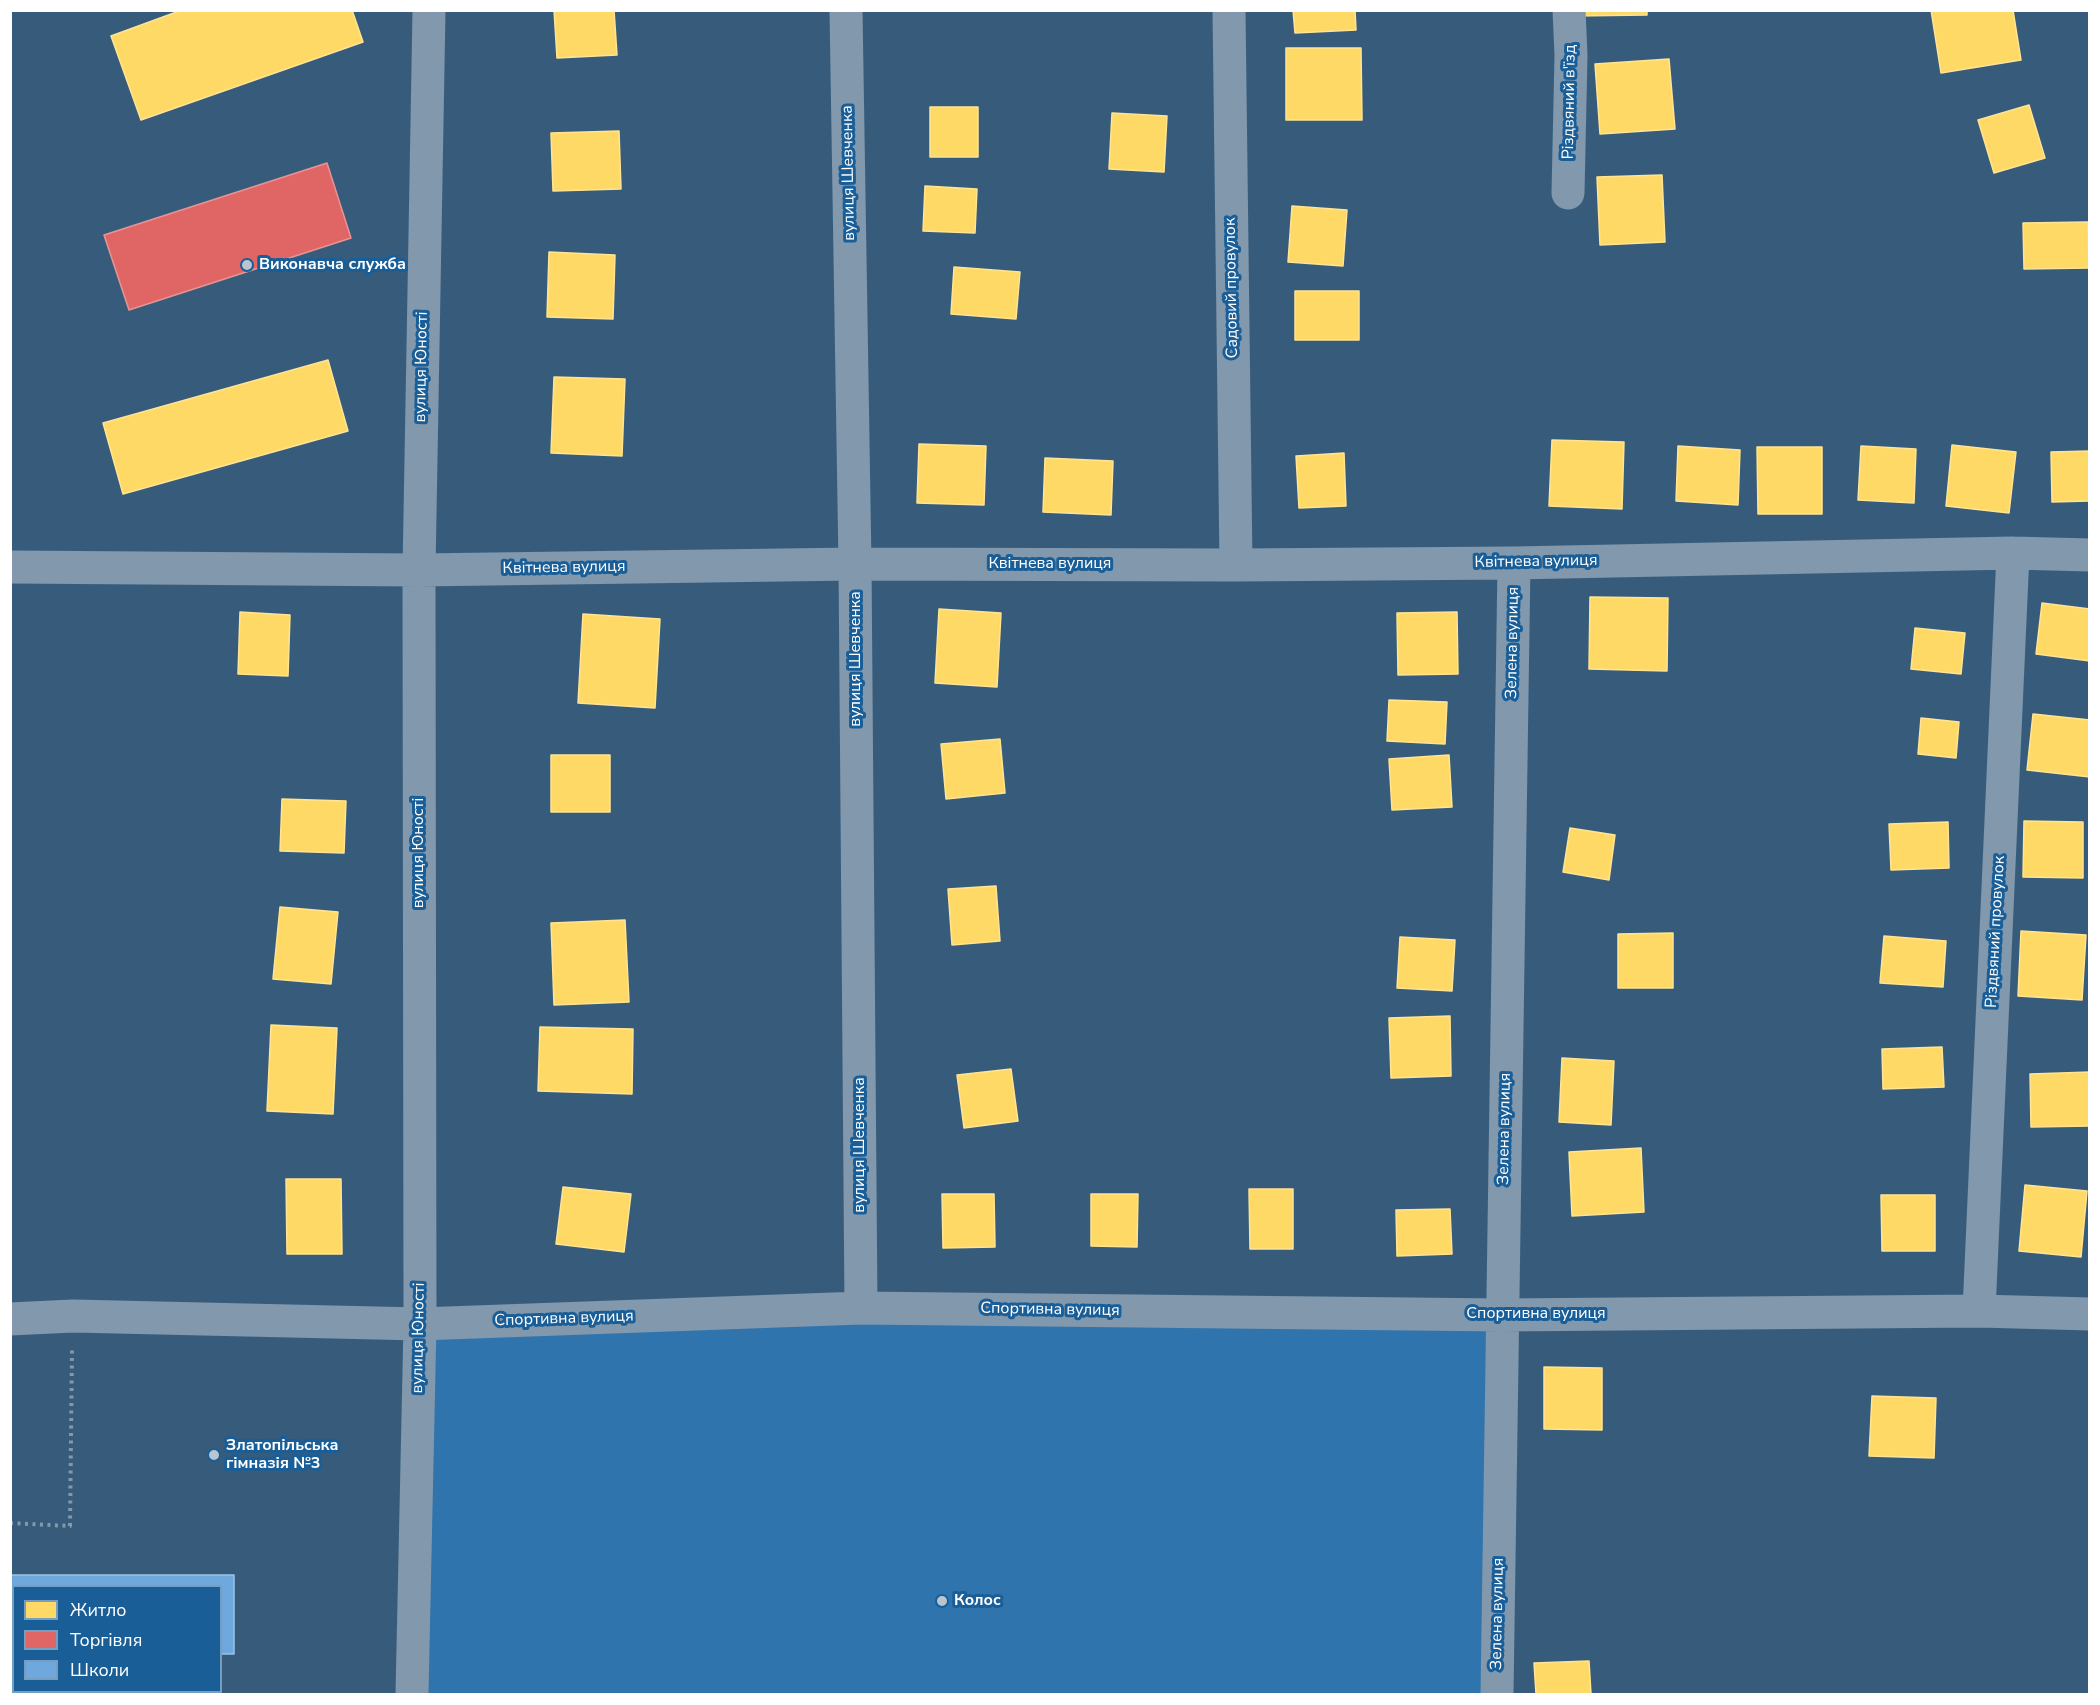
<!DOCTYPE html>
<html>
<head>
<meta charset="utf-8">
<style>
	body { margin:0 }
	#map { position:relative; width:2100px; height:1705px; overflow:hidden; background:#375c7b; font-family:"Nunito Sans",sans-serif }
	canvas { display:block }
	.frame { position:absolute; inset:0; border:12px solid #fff; pointer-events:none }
	.legend { position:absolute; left:12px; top:1585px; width:210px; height:108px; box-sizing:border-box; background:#1a5e98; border:2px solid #769ec1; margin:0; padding:8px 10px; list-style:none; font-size:18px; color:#fff }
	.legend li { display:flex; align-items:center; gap:12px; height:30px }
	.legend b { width:30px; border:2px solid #769ec1 }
</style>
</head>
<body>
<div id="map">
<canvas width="2100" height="1705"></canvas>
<div class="frame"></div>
<ul class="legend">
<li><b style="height:16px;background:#ffd966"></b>Житло</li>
<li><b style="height:16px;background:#e06666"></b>Торгівля</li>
<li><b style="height:16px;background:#6fa8dc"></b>Школи</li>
</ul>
</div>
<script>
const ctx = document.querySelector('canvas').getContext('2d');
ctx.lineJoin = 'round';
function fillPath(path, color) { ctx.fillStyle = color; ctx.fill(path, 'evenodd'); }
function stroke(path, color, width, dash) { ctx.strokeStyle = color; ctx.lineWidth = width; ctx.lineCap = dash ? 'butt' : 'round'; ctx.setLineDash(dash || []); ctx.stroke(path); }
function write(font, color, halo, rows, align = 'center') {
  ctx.font = font + ' "Nunito Sans",sans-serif'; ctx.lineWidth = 6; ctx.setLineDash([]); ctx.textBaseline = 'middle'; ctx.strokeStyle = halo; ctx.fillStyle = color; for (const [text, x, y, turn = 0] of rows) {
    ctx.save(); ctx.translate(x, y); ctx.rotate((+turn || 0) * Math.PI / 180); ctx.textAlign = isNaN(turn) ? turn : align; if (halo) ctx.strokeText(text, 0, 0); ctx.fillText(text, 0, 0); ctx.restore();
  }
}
fillPath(new Path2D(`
	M1502,1315L1497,1694H412L420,1324Z`), '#2f74ad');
const homes = new Path2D(`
	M182,10H352L363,42L141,120L111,36Z
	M554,10H614L617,55L557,58Z
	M1293,10H1355L1356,30L1295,33Z
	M1574,10H1647V15L1574,16Z
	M1931,10H2013L2021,60L1941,73Z
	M1286,48H1361L1362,120H1286Z
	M1669,59L1675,129L1600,134L1595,64Z
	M2029,105L2045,158L1994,173L1978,120Z
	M930,107H978V157H930Z
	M1112,113L1167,116L1164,172L1109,169Z
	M619,131L621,189L553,191L551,133Z
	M1662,175L1665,242L1600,245L1597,177Z
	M925,186L977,189L975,233L923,231Z
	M1292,206L1347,210L1343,266L1288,262Z
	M2088,222L2089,268L2024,269L2023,223Z
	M549,252L615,255L613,319L547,317Z
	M954,267L1020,272L1016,319L951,314Z
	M1295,291H1359V340H1295Z
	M328,360L348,431L123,494L103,423Z
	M554,377L625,379L622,456L551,453Z
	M1552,440L1624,442L1622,509L1549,506Z
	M919,444L986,446L984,505L917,503Z
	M1952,445L2016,452L2009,513L1946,506Z
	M1678,446L1740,450L1738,505L1676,501Z
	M1861,446L1916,449L1914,503L1858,500Z
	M1757,447H1822V514H1758Z
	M2090,451V501L2052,502L2051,452Z
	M1344,453L1346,506L1299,508L1296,456Z
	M1045,458L1113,461L1111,515L1043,512Z
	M1590,597L1668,598L1667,671L1589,669Z
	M2042,603L2090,609V661L2036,654Z
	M939,609L1001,613L997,687L935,683Z
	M240,612L290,615L288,676L238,674Z
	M1457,612L1458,674L1398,675L1397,613Z
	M583,614L660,619L655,708L578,703Z
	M1915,628L1965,633L1961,674L1911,669Z
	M1389,700L1447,702L1445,744L1387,741Z
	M2033,714L2090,720V777L2027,770Z
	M1921,718L1959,722L1956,758L1918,754Z
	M1000,739L1005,793L946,799L941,744Z
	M551,755H610V812H551Z
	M1449,755L1452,807L1392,810L1389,759Z
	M282,799L346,801L344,853L280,851Z
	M2024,821L2083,822V878L2023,877Z
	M1948,822L1949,868L1891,870L1889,824Z
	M1570,828L1615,835L1609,880L1563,872Z
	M996,886L1000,941L952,945L948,889Z
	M280,907L338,912L331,984L273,979Z
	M625,920L629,1002L554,1005L551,923Z
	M2021,931L2086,935L2082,1000L2018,996Z
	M1673,933V988H1618V934Z
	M1884,936L1946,941L1943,987L1880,983Z
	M1400,937L1455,940L1452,991L1397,988Z
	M1450,1016L1451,1076L1391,1078L1389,1018Z
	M271,1025L337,1028L333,1114L267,1111Z
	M540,1027L633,1029L632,1094L538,1091Z
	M1942,1047L1944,1087L1883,1089L1882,1049Z
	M1562,1058L1614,1061L1611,1125L1559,1122Z
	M1011,1069L1018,1121L964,1128L957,1075Z
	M2090,1072V1126L2031,1127L2030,1074Z
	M1641,1148L1644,1212L1572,1216L1569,1152Z
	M286,1179H341L342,1254H287Z
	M2025,1185L2087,1191L2081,1257L2019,1251Z
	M563,1187L631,1194L624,1252L556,1244Z
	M1249,1189H1293V1249H1250Z
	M942,1194H994L995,1247L943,1248Z
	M1091,1194H1138L1137,1247L1091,1246Z
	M1881,1195H1935V1251H1882Z
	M1450,1209L1452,1254L1397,1256L1396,1210Z
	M1544,1367L1602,1368V1430L1544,1429Z
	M1872,1396L1936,1398L1934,1458L1869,1456Z
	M1589,1661L1591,1694H1536L1534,1663Z`);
fillPath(homes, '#ffd966');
stroke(homes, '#ffe494', 1.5);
const shops = new Path2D(`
	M327,163L351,238L129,310L104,235Z`);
fillPath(shops, '#e06666');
stroke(shops, '#e99494', 1.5);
const schools = new Path2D(`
	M10,1575H234V1654H220V1586H14V1651H10Z
	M49,1692H137V1694H49Z`);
fillPath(schools, '#6fa8dc');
stroke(schools, '#9ac2e6', 1.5);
stroke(new Path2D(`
	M10,1523L70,1526L72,1350`), '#8198ad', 4, [3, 4.5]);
stroke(new Path2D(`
	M846,10L855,564L861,1308
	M1229,10L1236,565
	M1568,193L1571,55L1569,10
	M10,567L419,570L855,564L1236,565L1514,563L2013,553L2090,555
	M1979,1311L2013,553
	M10,1319L73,1316L420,1324L861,1308L1502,1315L1979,1311L2090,1314
	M412,1694L420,1324L419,570L429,10
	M1497,1694L1514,563`), '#8198ad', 33);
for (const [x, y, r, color] of [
	[247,265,6,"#b9c6d1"],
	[214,1455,6,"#b9c6d1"],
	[942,1601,6,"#b9c6d1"]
]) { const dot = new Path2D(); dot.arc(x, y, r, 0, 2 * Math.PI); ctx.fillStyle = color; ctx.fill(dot); stroke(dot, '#1a5e98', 2); }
write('16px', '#fff', '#1a5e98', [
	["Різдвяний в'їзд",1570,102,-89],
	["вулиця Шевченка",849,173,-91],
	["Садовий провулок",1232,288,-91],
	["вулиця Юності",422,367,-89],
	["Квітнева вулиця",1536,562,-1],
	["Квітнева вулиця",1050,564],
	["Квітнева вулиця",564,568,-1],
	["Зелена вулиця",1513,643,-89],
	["вулиця Шевченка",856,659,-90],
	["вулиця Юності",419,853,-90],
	["Різдвяний провулок",1996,932,-87],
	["Зелена вулиця",1505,1129,-89],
	["вулиця Шевченка",860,1145,-90],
	["Спортивна вулиця",1050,1310,1],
	["Спортивна вулиця",1536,1314],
	["Спортивна вулиця",564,1319,-2],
	["вулиця Юності",419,1338,-89],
	["Зелена вулиця",1498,1614,-89]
]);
write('bold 16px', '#fff', '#1a5e98', [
	["Виконавча служба",259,265],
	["Златопільська",226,1446],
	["гімназія №3",226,1464],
	["Колос",954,1601]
], 'left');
</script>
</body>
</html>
